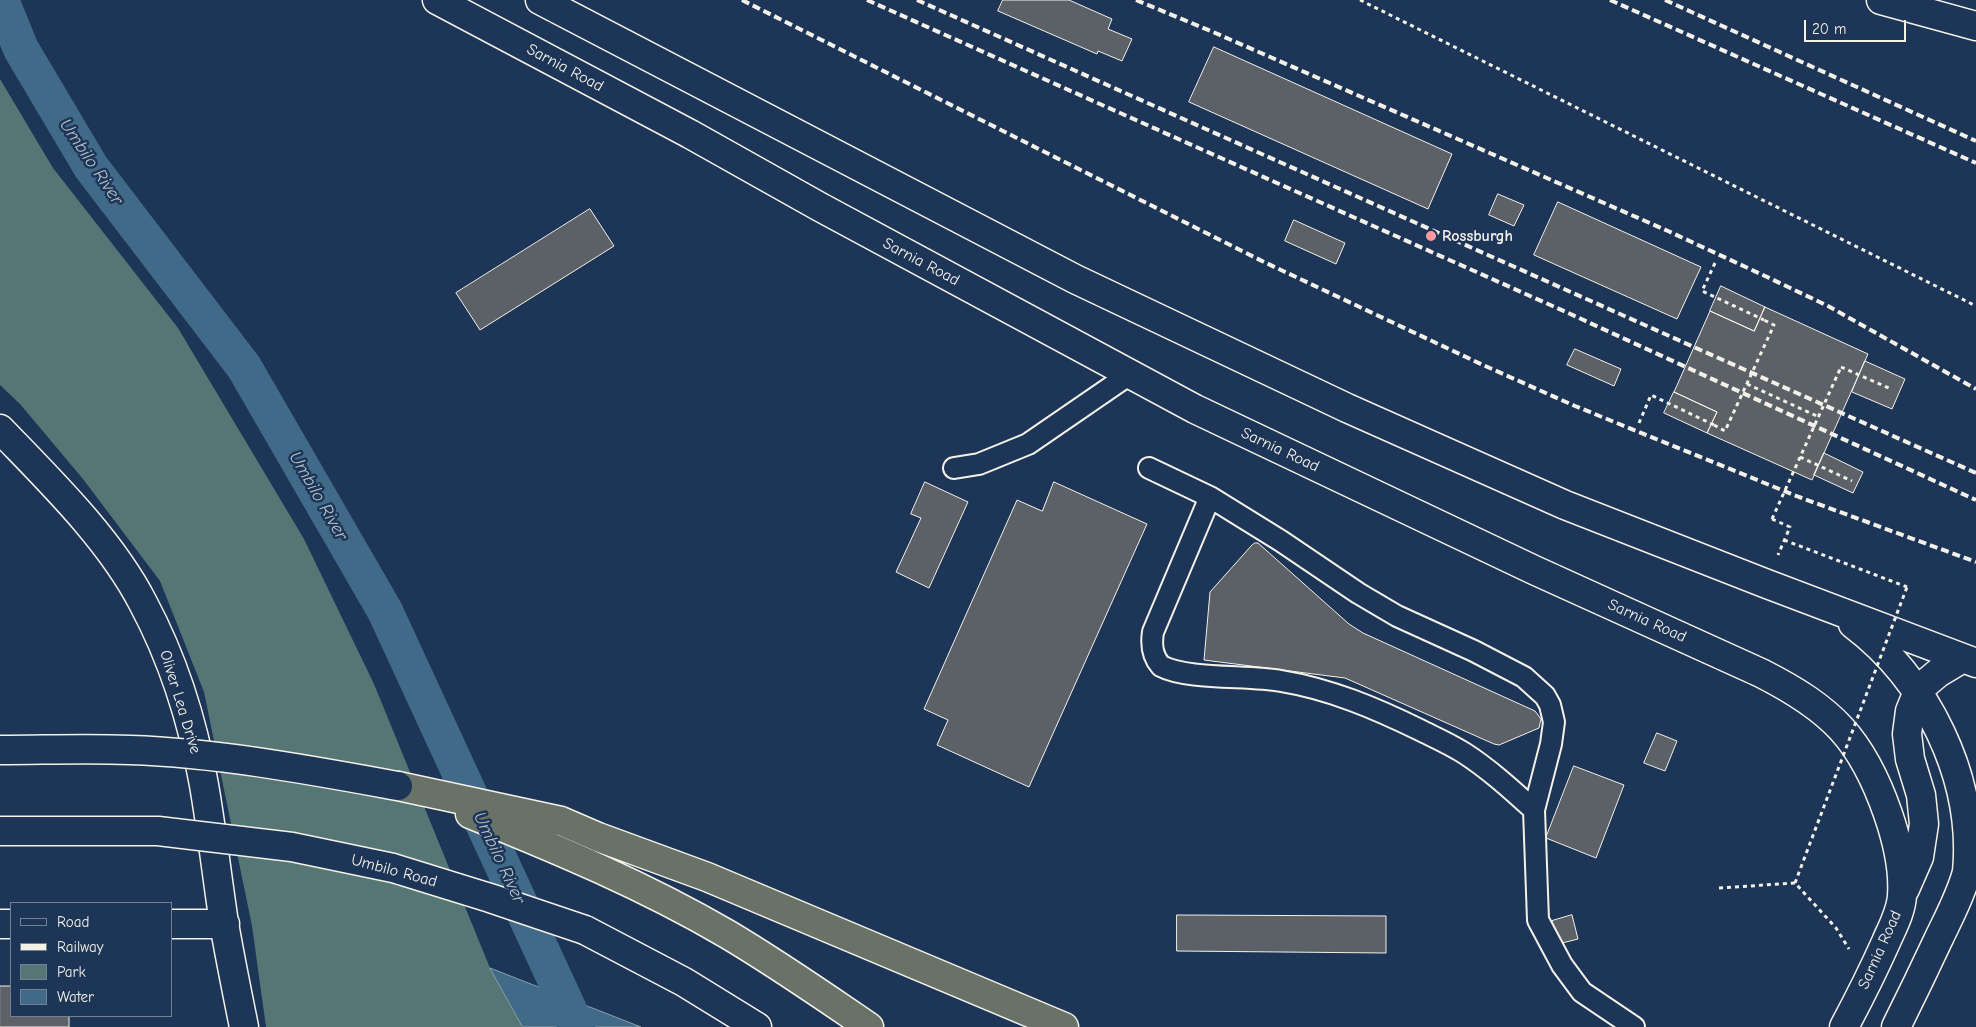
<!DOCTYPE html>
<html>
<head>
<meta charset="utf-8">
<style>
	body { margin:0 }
	#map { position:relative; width:1976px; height:1027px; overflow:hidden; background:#1d3557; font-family:"Comic Neue",sans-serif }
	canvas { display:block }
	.legend { position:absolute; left:10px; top:902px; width:162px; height:115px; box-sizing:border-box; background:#1d3557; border:1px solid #738091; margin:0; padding:6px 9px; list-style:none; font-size:15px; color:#f4f1e8 }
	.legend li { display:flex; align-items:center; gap:10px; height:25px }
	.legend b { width:25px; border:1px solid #738091 }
	.scale { position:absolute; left:1804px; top:20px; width:102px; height:22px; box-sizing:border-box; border:2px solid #f4f1e8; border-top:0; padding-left:6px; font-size:15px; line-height:18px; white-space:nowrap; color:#f4f1e8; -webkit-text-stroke:4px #1d3557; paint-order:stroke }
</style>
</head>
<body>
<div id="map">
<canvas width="1976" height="1027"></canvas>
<ul class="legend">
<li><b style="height:6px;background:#1d3557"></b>Road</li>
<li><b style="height:6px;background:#f4f1e8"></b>Railway</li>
<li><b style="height:14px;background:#557675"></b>Park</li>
<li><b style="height:14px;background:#406a88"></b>Water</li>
</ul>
<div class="scale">20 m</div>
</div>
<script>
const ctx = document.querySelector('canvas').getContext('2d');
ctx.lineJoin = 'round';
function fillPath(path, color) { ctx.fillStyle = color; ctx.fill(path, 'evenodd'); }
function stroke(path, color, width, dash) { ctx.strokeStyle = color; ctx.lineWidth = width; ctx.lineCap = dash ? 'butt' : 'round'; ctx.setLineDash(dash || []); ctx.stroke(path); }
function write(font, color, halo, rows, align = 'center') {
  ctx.font = font + ' "Comic Neue",sans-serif'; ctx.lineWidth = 5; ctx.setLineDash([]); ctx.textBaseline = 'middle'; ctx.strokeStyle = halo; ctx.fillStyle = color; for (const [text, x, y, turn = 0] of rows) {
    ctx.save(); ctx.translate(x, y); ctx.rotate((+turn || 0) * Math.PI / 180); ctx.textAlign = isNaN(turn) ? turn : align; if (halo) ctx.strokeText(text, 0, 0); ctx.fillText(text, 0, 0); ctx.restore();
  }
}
fillPath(new Path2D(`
	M0,79L53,168L178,328L304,539L374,684L490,968L523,1027H266L252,926L204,692L160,581L83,479L20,404L0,385Z`), '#557675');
const water = new Path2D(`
	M490,968L641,1027H523Z`);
fillPath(water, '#406a88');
stroke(water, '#88a0ae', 1);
stroke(new Path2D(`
	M1,0L21,49L91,167L244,367L385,611L577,1027`), '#406a88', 36);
const building = new Path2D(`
	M1003,0H1069L1112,19L1108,29L1132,39L1122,61L1098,51L1097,54L998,11Z
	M1214,47L1452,154L1428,209L1189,102Z
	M1498,194L1524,205L1514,226L1489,215Z
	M1558,202L1701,267L1677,319L1534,255Z
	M590,209L614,246L480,330L456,293Z
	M1294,220L1345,243L1336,264L1285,241Z
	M1721,286L1765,307L1754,331L1710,311Z
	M1765,307L1868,354L1812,480L1707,433L1717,412L1674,392L1710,311L1754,331Z
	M1575,349L1621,369L1614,386L1567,365Z
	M1865,361L1905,379L1892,409L1852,392Z
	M1674,392L1717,412L1707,433L1664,413Z
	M1824,453L1863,472L1853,493L1814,475Z
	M925,482L968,502L929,588L896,572L921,518L911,514Z
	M1054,482L1147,524L1029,787L937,745L948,720L924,709L1017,500L1042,511Z
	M1255,543H1258L1349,624L1363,633L1535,711L1541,719L1539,728L1499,745L1494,744L1345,678L1204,660L1210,592L1252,545Z
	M1657,733L1677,741L1665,771L1644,763Z
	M1574,766L1624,785L1596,858L1546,838Z
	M1177,915L1386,916V953L1177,951Z
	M1572,915L1578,939L1558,944L1552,921Z
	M0,986H11V1016H69V1027H0Z`);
fillPath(building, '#5b6166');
stroke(building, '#f4f1e8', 1);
const service = new Path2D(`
	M954,468L979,464L1028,444L1130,374
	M1149,468L1210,497L1281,541L1358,593L1397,616L1474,651L1524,677L1545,696L1550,705L1554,722L1551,744L1534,810L1538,920L1562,965L1582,992L1634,1027
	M1210,497L1153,632C1151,645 1152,656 1161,666C1188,680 1248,675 1281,681C1330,689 1375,708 1420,730C1434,737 1450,744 1464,753C1489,769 1512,790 1534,810`);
const minor = new Path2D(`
	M0,429C50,481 110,539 143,603C173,659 193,723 204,785C212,831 217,877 224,923C230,958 237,992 244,1027
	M0,924H11
	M171,924H225`);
const tertiary = new Path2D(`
	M1881,0L1976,26`);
const secondary = new Path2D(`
	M437,0L690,134L820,207L1195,409L1534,570L1761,673C1832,709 1862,739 1888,814C1897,840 1904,868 1902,896C1901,912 1892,928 1886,942C1873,971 1859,999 1844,1027
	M540,0L1075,279L1347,408L1565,505L1767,584L1976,663
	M1853,624C1926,679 1976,777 1967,872C1961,895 1949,917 1939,938C1925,968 1911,997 1896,1027
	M1905,889L1919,857L1924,824L1921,795L1910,759L1907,734L1910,711L1919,689L1938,673L1963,658
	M585,930L684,982L757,1027`);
const trunk = new Path2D(`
	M398,786L561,821L598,837L707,877L1064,1027
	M470,814C557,849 645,886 727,934C776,963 822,995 869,1027`);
stroke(service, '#f4f1e8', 24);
stroke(minor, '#f4f1e8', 31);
stroke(tertiary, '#f4f1e8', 31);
stroke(secondary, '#f4f1e8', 31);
stroke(trunk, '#f4f1e8', 31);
stroke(new Path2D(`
	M1360,0L1976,306
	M1715,263L1702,291L1764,320
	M1841,367L1891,389
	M1747,384L1819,417
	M1639,423L1651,395L1714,425
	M1800,457L1852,481
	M1772,519L1790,527L1778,555
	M1784,540L1907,587
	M1719,888L1795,883L1836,928L1849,949`), '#f4f1e8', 3, [4, 4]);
stroke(service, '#1d3557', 20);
stroke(minor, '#1d3557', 28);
stroke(tertiary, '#1d3557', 28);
stroke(secondary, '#1d3557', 28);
stroke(trunk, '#697266', 28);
stroke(new Path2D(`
	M742,0L1264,262L1483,365L1575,406L1799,497L1976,562
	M867,0L1566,312L1976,500
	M917,0L1976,473
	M1136,0L1213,32L1668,231L1765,276L1828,306L1976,389
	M1610,0L1976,163
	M1665,0L1976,141`), '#f4f1e8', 4, [8, 4]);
const secondaryBridge = new Path2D(`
	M0,750C43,750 87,748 130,750C220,753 310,770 398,786
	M0,831H158L292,847L393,868L490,898L585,930`);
stroke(secondaryBridge, '#f4f1e8', 31, []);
stroke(new Path2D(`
	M1714,425L1725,431L1774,325L1764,320
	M1772,519L1841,367
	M1795,883L1907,587`), '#f4f1e8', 3, [4, 4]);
stroke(secondaryBridge, '#1d3557', 28);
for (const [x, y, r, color] of [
	[1431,236,6,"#ff9aa2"]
]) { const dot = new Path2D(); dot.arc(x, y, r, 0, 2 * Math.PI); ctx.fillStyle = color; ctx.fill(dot); stroke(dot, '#1d3557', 2); }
write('16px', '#f4f1e8', '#1d3557', [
	["Sarnia Road",565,68,28],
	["Sarnia Road",921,262,28],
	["Sarnia Road",1280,450,25],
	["Sarnia Road",1647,621,24],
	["Oliver Lea Drive",180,702,73],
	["Umbilo Road",394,871,15],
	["Sarnia Road",1880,950,-66]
]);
write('bold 16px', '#f4f1e8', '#1d3557', [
	["Rossburgh",1442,236]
], 'left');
write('italic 18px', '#b5c2c6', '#1d3557', [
	["Umbilo River",91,162,56],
	["Umbilo River",318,496,60],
	["Umbilo River",499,858,65]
]);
</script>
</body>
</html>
